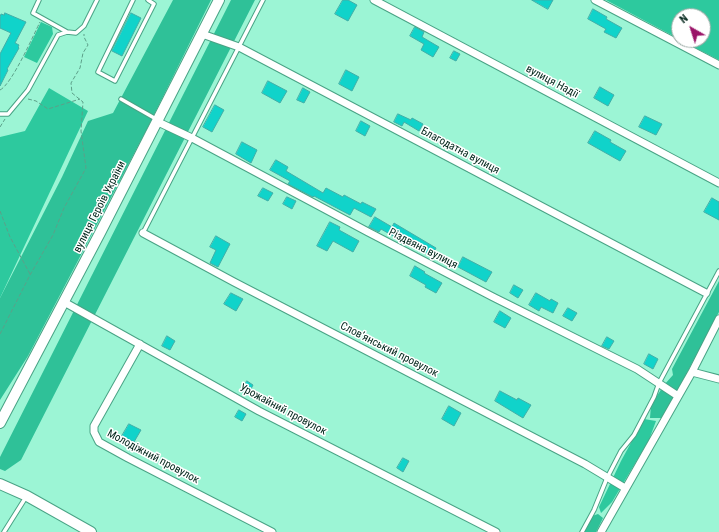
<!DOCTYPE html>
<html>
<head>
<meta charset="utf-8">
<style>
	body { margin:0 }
	#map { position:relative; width:719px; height:532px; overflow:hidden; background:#9cf5d5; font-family:"Roboto Condensed",sans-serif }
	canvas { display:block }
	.north { position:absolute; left:671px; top:8px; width:40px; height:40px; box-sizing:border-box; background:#fff; border:1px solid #99a8a3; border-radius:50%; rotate:321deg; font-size:11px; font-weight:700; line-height:16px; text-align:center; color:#00251a }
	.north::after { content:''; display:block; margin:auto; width:14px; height:18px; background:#9a1468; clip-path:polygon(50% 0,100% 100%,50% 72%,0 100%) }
</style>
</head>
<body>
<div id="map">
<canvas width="719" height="532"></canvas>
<div class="north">N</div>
</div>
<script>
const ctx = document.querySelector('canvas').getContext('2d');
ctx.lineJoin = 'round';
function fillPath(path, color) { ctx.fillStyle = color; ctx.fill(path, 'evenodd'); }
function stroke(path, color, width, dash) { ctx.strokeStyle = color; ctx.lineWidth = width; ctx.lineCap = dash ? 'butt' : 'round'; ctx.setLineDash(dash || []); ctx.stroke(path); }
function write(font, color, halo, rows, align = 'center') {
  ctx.font = font + ' "Roboto Condensed",sans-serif'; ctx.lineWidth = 3; ctx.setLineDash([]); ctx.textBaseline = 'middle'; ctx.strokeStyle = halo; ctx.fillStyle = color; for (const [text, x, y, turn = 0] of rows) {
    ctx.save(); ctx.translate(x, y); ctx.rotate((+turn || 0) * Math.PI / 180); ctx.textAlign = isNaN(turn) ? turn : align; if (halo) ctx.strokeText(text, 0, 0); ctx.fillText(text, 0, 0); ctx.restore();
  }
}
fillPath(new Path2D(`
	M606,0H719V60L680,40H703V16H679V39Z
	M41,22L52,27L53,34L37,63L24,57Z
	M49,88L88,111L0,298V137L25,131Z
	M644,419L656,421L649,440L612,502L601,513L599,507L621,461Z`), '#2dc99e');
fillPath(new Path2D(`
	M173,0H211L149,125L28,356L0,400V298L62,177L88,121L113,113Z
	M231,0H255L21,460L5,471L0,469V457Z
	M719,281V312L663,418H650L651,405L664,385L673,375L672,369Z
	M598,514L603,518L596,532H584L592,516Z`), '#2fc198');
const building = new Path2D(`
	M343,0H348L357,5L348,21L335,14Z
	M532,0H553L548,9Z
	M593,9L607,17L606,19L622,28L616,38L604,32L606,29L588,19Z
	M5,13L26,22L15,43L19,45L18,47L19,48L7,69L8,70L0,86V54L11,33L0,28V17L1,14L4,15Z
	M131,13L141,18L122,56L112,51Z
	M415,27L424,32L422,37L439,47L433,57L421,50L424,44L410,36Z
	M454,51L460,54L456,61L450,58Z
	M346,70L359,77L352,91L339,84Z
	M268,81L287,91L280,103L262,93Z
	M600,87L614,95L608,106L594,98Z
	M303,88L310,92L304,103L297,100Z
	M215,105L224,110L212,132L203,127Z
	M398,114L411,120L412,118L423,124L419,131L404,122L402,126L394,122Z
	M645,116L662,124L656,135L639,127Z
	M361,121L370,126L365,136L356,131Z
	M595,131L611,140L610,142L626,151L620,161L588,143Z
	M242,142L257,150L251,163L236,154Z
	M276,160L288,167L286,171L323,193L326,188L343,197L344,195L361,204L362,202L376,209L371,217L354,208L350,215L314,196L313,197L288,184L290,181L270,170Z
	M263,188L273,193L268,201L258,196Z
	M287,197L296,201L292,209L283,204Z
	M712,198L719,202V220L704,212Z
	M375,217L392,227L394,223L436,248L432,256L417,248L416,249L381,229L379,232L369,227Z
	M330,222L340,227L339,230L359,241L353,252L333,241L327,251L317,246Z
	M216,236L230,244L218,267L210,263L216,250L210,247Z
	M463,257L492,272L486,282L458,267Z
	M415,266L425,272L424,273L442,283L436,293L425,287L426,285L410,276Z
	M514,285L523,290L518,298L510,293Z
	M231,293L243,299L236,311L224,304Z
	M536,293L550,301L551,299L558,303L553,313L541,307L539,311L529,305Z
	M568,308L577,313L572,321L563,316Z
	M500,311L511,318L505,328L494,322Z
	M167,336L175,341L170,350L162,346Z
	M607,337L614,341L609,349L602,346Z
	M649,354L658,359L653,369L644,364Z
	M247,381L253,385L248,395L241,391Z
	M500,391L517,400L518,398L531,405L523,418L495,401Z
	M449,406L461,413L454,426L442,419Z
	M239,410L246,414L242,421L235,417Z
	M129,424L141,430L134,442L122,436Z
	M403,458L409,461L403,472L397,468Z`);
fillPath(building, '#10d3ca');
stroke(building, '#42aea7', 1);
const lane = new Path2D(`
	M39,0L33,13L67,32
	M133,0L98,72L115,81L154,4L148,0
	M121,99L156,119
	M0,114H8L28,90L58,35L67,32L76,33L84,26L97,0
	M143,233L263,0
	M4,532L26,497
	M582,532L594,510L607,478L621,451L634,435L654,397L659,383L719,271`);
const street = new Path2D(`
	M374,0L719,183
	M595,0L719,65
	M202,34L239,47L706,293
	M158,122L192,138L368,232L493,297L637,369L678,396
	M143,233L234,282L585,464L625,488
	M64,302L259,411L496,532
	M140,344L94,426V432L99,442L128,458L272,532
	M692,372L719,379
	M601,532L692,372L719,319`);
const secondary = new Path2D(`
	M0,423L100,233L219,0
	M0,484L27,496L91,532`);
stroke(lane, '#49a385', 5.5);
stroke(street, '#49a385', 9);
stroke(secondary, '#49a385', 12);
stroke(new Path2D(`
	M0,90C12,84 33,36 40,22
	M28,99L36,101L48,109L80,99
	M0,127L5,119
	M0,211L10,237L30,274
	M0,334L30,275L53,235L64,208L86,168L81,131L83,102L72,93L71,83L80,68L83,53L88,45L84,37V34`), '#5ca089', 1, [4, 2]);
stroke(lane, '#fff', 3.5);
stroke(street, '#fff', 7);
stroke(secondary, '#fff', 10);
write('11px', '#00251a', '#fff', [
	["вулиця Надії",552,82,28],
	["Благодатна вулиця",460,151,28],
	["вулиця Героїв України",100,207,-63],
	["Різдвяна вулиця",423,249,27],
	["Словʼянський провулок",389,350,27],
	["Урожайний провулок",283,410,28],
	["Молодіжний провулок",153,457,28]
]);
</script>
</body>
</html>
